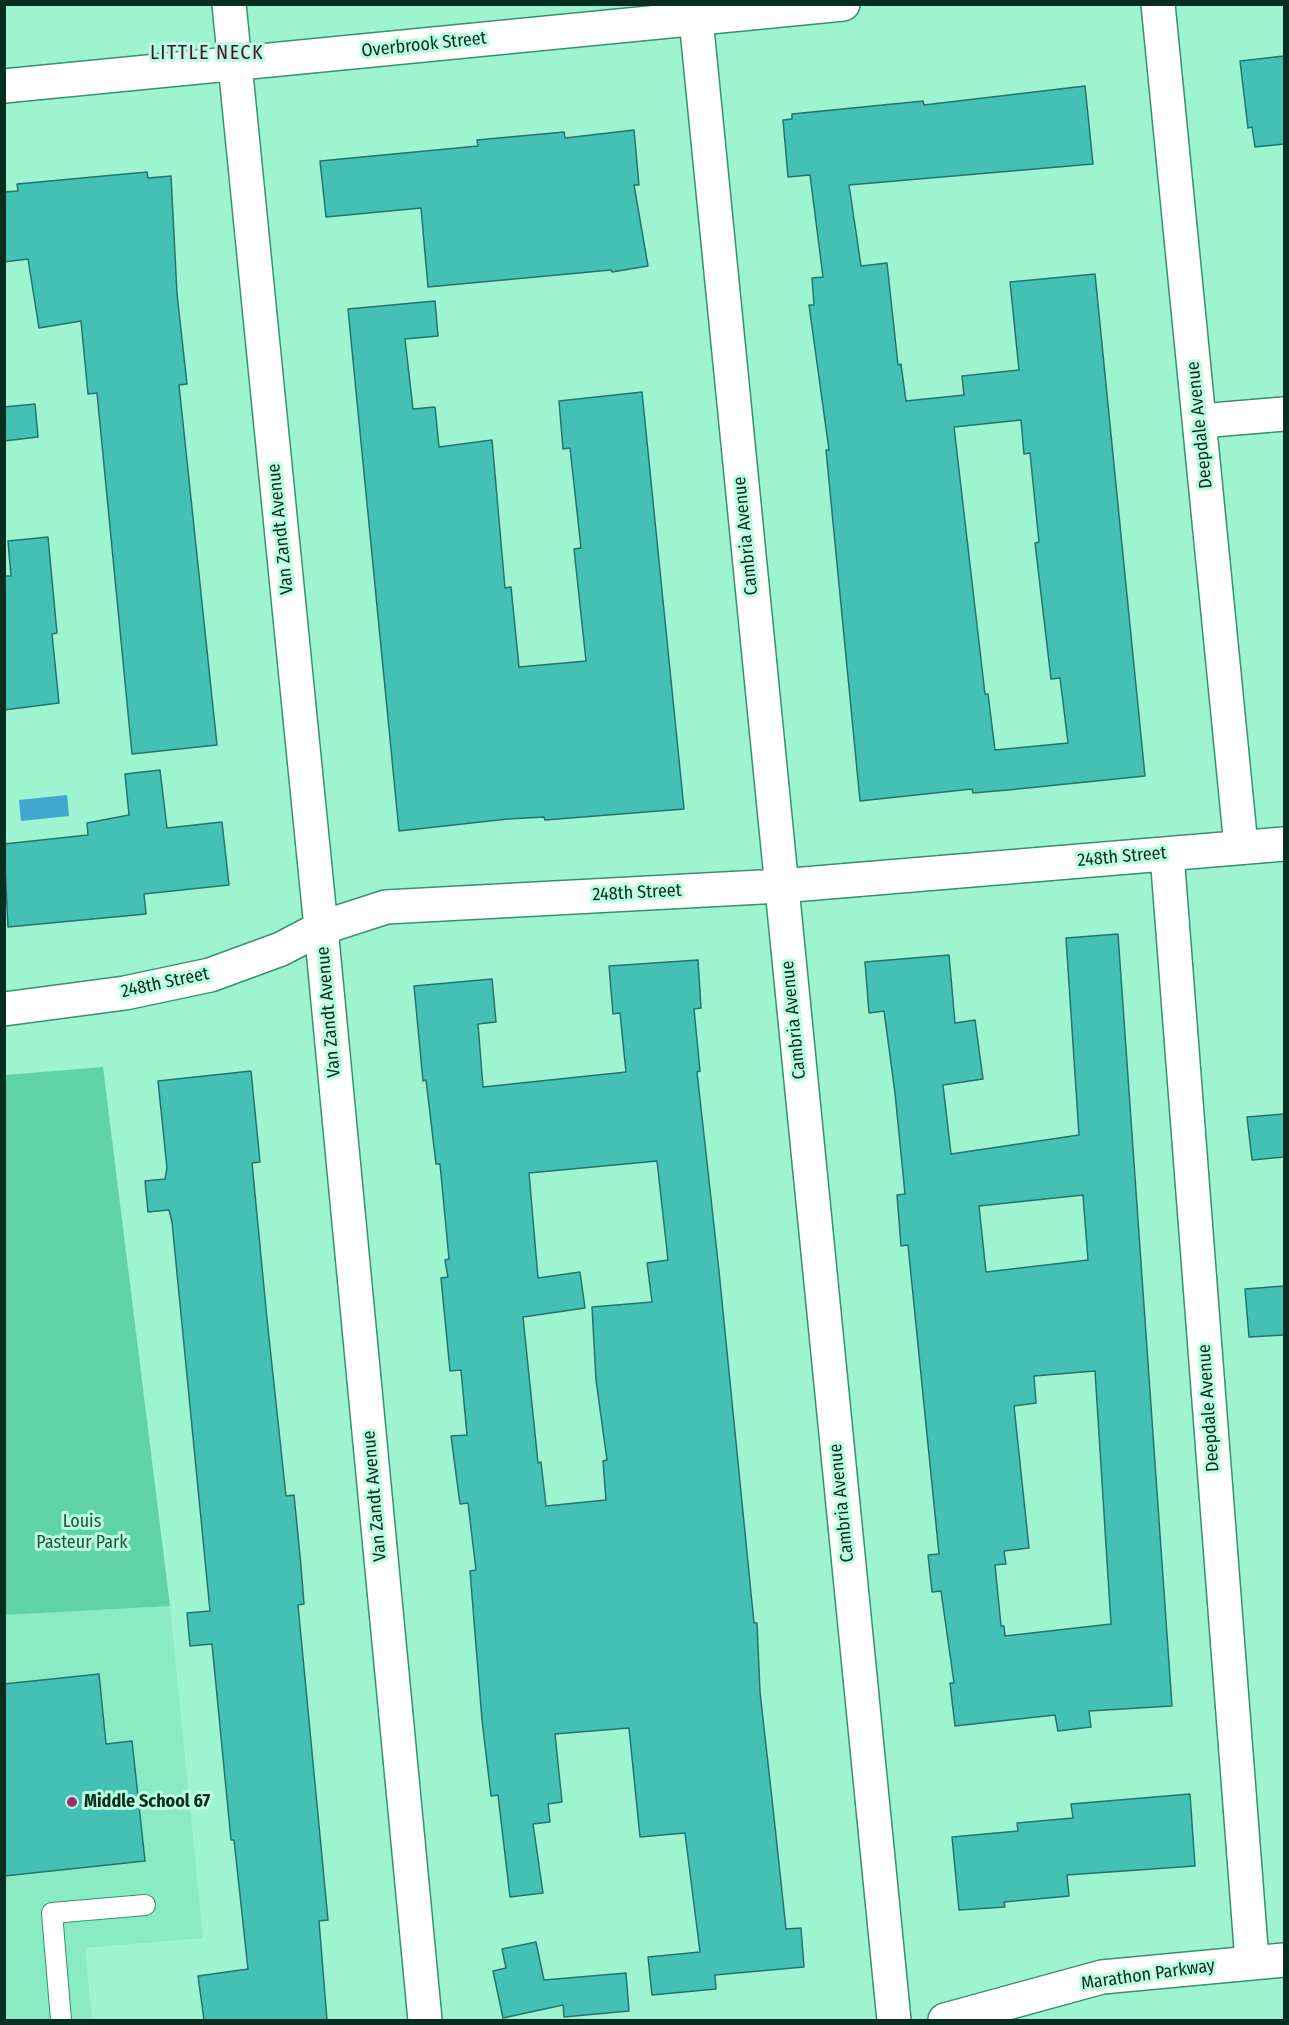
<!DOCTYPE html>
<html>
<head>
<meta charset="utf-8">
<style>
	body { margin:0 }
	#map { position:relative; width:1289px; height:2025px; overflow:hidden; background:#9ef4d1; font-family:"Fira Sans Condensed",sans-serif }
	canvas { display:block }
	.frame { position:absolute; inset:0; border:6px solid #082e22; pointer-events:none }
</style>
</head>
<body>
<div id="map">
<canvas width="1289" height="2025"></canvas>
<div class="frame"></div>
</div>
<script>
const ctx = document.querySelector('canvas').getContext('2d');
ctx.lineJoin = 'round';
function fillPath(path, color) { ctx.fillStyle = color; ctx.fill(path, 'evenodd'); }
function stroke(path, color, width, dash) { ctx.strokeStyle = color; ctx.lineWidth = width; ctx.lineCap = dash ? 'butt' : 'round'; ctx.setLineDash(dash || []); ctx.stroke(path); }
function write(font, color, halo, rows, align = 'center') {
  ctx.font = font + ' "Fira Sans Condensed",sans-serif'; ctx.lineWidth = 6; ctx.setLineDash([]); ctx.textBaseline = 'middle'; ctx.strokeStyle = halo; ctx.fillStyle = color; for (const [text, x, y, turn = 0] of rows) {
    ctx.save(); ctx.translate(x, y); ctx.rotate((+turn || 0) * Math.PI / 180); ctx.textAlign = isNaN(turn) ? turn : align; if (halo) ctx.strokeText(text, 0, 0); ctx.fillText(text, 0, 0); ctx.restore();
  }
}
fillPath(new Path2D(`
	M170,1606L203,1938L85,1948L92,2020H5V1615Z`), '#89eac4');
fillPath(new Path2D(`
	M103,1067L170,1606L5,1615V1075Z`), '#5fd2a8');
fillPath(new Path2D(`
	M67,795L69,816L21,821L19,800Z`), '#40a8ce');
const building = new Path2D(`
	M1284,56V144L1255,147L1252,127L1248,128L1240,61Z
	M1085,86L1093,164L849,185L861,266L887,263L898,365L901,364L906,401L964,395L962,376L1019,370L1010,282L1095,274L1145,776L1008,790L973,793L972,789L860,801L826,450H829L809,305H814L812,278L823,277L810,175L788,177L783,120L792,119V114L923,101L924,105ZM1021,420L1024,454L1030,453L1039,542L1035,543L1051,679L1060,678L1068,743L995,750L988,694H985L954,427Z
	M634,130L639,185H634L648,266L612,272L611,270L428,287L421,208L326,217L320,161L478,146L477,140L564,132L565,138Z
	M147,172L148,178L171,176L177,294L187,384L179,385L217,745L132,754L97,393L88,394L81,321L39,328L28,259L4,262V192L18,191L17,184Z
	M435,301L438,336L405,339L413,409L435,407L439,447L492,440L505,588L511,587L519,667L586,661L574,549L581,548L570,448L563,449L559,401L642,392L684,809L545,820L544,817L508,819L399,831L348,309Z
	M35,404L38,437L4,441V407Z
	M48,537L57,633L52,634L59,703L4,710V576H11L8,541Z
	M160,770L167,828L222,822L229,885L144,894L146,914L8,927L4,844L88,835L87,823L129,815L125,774Z
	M1118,934L1172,1706L1089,1711L1091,1727L1058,1731L1055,1715L955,1726L950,1683H954L941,1591L932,1592L928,1555L939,1554L908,1245L901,1246L897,1195L905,1194L895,1093L884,1011L869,1013L865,962L949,955L955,1023L975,1020L983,1079L943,1085L951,1154L1079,1135L1066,938ZM1083,1195L1088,1260L986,1272L979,1206ZM1095,1371L1111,1624L1005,1636L1004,1626H1001L995,1565L1006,1564L1004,1551L1029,1548L1014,1406L1036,1403L1034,1376Z
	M698,960L701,1008L694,1009L700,1071L697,1072L719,1271L754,1623H757L760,1692L773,1808L786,1929L801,1928L804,1967L715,1975L716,1989L652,1995L648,1957L700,1952L685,1833L640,1837L629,1728L555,1734L562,1802L548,1804L550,1822L533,1824L543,1893L510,1897L498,1795L491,1796L482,1720L470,1571L476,1570L468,1503L460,1504L451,1436L467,1435L461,1370L450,1371L441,1278L448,1277L445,1260L449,1259L440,1164H436L426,1080L423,1081L414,986L492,979L496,1022L478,1024L483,1087L626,1072L620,1013L613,1014L609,966ZM657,1161L668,1260L647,1263L652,1302L592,1307L596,1380L607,1460L603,1461L606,1500L546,1506L541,1462L538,1463L523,1317L585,1308L580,1272L538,1278L529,1173Z
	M251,1071L260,1162L252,1163L267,1319L286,1496L294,1495L301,1566L304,1604L298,1605L328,1920L319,1921L327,2020H204L198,1976L248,1969L234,1840H231L212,1644L190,1646L187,1613L210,1611L172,1222L169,1210L148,1212L145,1181L165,1179L167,1168L158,1081Z
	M1284,1114V1157L1252,1160L1247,1117Z
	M1284,1286V1335L1249,1337L1245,1289Z
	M99,1674L106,1744L132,1741L145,1861L4,1876V1684Z
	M1190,1794L1195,1866L1067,1875L1069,1896L1004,1902L1005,1907L959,1910L952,1837L1018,1831L1017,1823L1073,1818L1071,1804Z
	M536,1942L544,1980L626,1973L629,2011L564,2017L563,2005L503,2018L493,1971L506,1968L502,1949Z`);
fillPath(building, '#44c0b5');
stroke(building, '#23756e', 1.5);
const lane = new Path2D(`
	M61,2020L52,1913L145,1905`);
const street = new Path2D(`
	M229,4L321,928L425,2020
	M1158,4L1241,846
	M696,19L894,2020
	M4,86L843,4
	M1200,421L1284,414
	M1167,854L1252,1961
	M4,1009L125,993L210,975L281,949L321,928L386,907L780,886L1284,844`);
const secondary = new Path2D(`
	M945,2020L1102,1977L1284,1960`);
stroke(lane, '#389071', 22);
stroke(street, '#389071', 36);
stroke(secondary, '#389071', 36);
stroke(lane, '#fff', 20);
stroke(street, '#fff', 33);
stroke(secondary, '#fff', 33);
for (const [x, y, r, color] of [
	[72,1802,6,"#a82a7a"]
]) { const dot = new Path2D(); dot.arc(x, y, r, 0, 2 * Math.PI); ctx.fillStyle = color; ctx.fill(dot); stroke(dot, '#bafde1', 2); }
write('18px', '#082e22', '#bafde1', [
	["Overbrook Street",424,45,-6],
	["Deepdale Avenue",1200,425,-96],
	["Van Zandt Avenue",281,529,-96],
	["Cambria Avenue",746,536,-96],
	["248th Street",1122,857,-5],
	["248th Street",637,893,-3],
	["248th Street",165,983,-12],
	["Van Zandt Avenue",329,1012,-95],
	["Cambria Avenue",794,1020,-96],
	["Deepdale Avenue",1209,1408,-94],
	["Van Zandt Avenue",375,1496,-95],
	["Cambria Avenue",842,1503,-96],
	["Marathon Parkway",1148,1975,-8]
]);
write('18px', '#1d5440', '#bafde1', [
	["Louis",82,1522],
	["Pasteur Park",82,1543]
]);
write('bold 18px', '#082e22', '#bafde1', [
	["Middle School 67",84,1802]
], 'left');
ctx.letterSpacing = '1.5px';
write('20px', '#4b0e34', '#bafde1', [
	["LITTLE NECK",207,53]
]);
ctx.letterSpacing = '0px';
</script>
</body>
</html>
